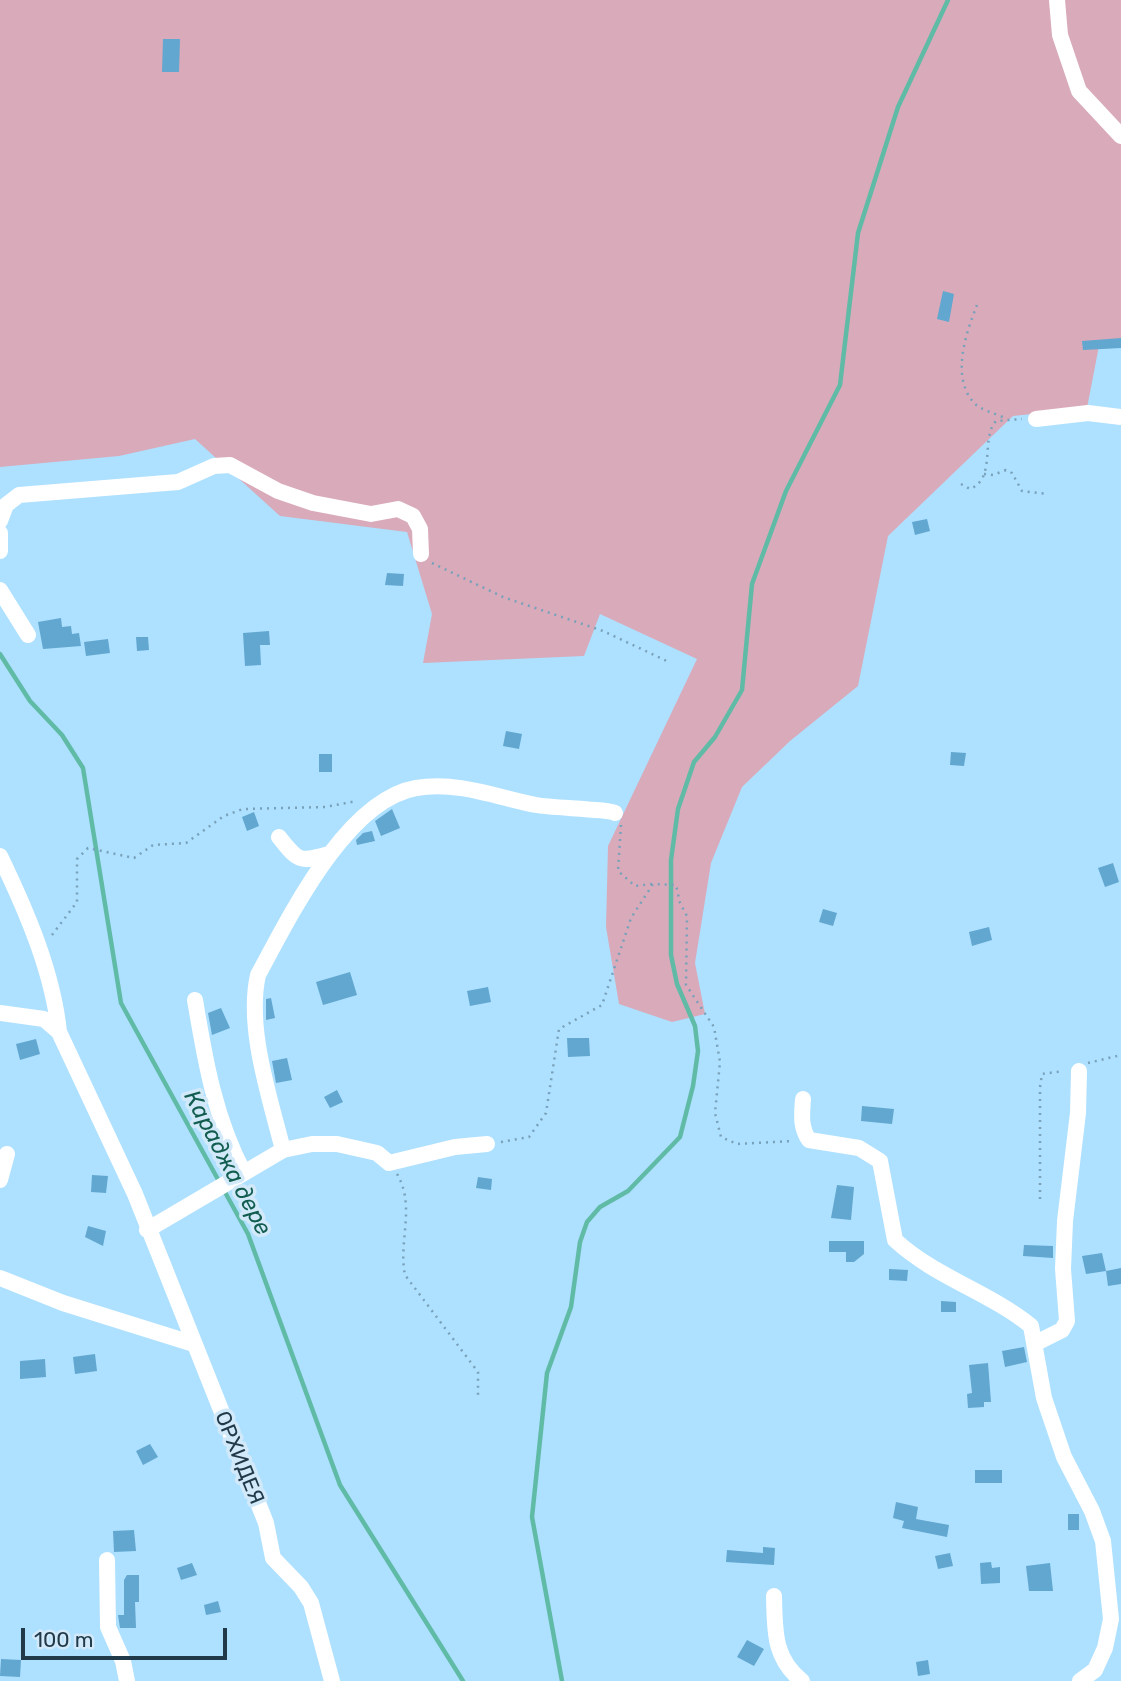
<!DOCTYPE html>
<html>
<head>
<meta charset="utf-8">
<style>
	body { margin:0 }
	#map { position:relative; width:1121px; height:1681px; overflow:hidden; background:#aee0ff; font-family:Rubik,sans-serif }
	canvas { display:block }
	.scale { position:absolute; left:21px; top:1628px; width:206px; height:32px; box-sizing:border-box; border:4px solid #213a4a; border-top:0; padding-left:9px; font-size:21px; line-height:24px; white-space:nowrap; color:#213a4a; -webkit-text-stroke:5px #d1e9f9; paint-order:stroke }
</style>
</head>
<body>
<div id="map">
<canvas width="1121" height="1681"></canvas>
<div class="scale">100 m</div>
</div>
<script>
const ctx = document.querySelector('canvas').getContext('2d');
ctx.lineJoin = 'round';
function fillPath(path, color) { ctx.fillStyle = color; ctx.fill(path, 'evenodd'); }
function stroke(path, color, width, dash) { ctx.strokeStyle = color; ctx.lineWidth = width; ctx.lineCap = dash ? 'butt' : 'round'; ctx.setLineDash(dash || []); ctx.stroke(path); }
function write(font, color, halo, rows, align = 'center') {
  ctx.font = font + ' Rubik,sans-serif'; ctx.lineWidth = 7; ctx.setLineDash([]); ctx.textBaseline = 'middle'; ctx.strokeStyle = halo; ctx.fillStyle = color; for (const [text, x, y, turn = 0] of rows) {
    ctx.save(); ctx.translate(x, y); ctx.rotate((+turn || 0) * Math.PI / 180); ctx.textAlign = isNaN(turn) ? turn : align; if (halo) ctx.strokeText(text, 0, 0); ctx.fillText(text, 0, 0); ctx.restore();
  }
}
fillPath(new Path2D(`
	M0,0H1121V339L1099,346L1087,408L1013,416L888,536L858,686L790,741L742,787L711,863L695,963L705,1014L672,1022L619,1004L606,927L608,846L697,659L600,614L584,656L423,663L432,614L407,532L280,516L195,439L119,456L0,467Z`), '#d9aaba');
stroke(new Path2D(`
	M0,654L30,701L62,735L83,768L121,1003L248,1234L340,1485L463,1681
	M562,1681L532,1517L547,1373L571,1307L580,1242L587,1222L600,1207L628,1191L680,1137L693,1086L698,1051L695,1026L677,984L671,955V860L678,809L694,762L715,737L742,690L752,584L786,491L840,385L858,233L898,107L948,0`), '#60bba6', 4.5);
fillPath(new Path2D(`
	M163,39H180L179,72H162Z
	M943,291L954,294L949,322L937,319Z
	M1121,338V348L1083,350L1082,341Z
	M927,519L930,531L915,535L912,522Z
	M387,573L404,574L403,586L385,585Z
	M61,618L62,627L71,626L72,634L79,633L81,646L43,649L38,622Z
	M269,631L270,645H260L261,665L245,666L243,633Z
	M136,637H148L149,650L137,651Z
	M108,639L110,653L86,656L84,642Z
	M506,731L522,734L519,749L503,746Z
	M951,752L966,753L964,766L950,765Z
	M319,754H332V772H319Z
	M392,809L400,828L381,836L375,821Z
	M254,812L259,826L247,831L242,817Z
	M372,831L375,841L357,845L356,840L363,833Z
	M1113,863L1119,882L1105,887L1098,868Z
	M823,909L837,913L833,926L819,922Z
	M989,927L992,940L972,946L969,932Z
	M350,972L357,995L323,1005L316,982Z
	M488,987L491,1002L470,1006L467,991Z
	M271,998L275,1018L266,1020V999Z
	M221,1008L230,1028L212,1035L208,1013Z
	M567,1038H589L590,1056L568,1057Z
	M36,1039L40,1054L20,1060L16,1044Z
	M287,1058L292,1080L276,1083L272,1061Z
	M337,1090L343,1102L330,1108L324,1097Z
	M862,1106L894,1109L892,1124L861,1121Z
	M92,1175L108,1176L106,1193L91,1192Z
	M478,1177L492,1179L491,1190L476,1188Z
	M837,1185L854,1187L851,1220L831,1218Z
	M88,1226L106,1231L103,1246L85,1237Z
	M829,1241H864V1254L854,1262H846V1252H829Z
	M1024,1245L1053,1246V1258L1023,1256Z
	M1102,1253L1106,1271L1086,1274L1082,1256Z
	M1121,1268V1284L1108,1286L1106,1271Z
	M889,1269L908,1270L907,1281L889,1280Z
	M941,1301L956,1302V1312H941Z
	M1024,1347L1027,1362L1005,1367L1002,1351Z
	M95,1354L97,1371L75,1374L73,1357Z
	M45,1359L46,1377L20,1379V1361Z
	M988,1363L991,1402H984V1407L968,1408L967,1394L972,1393L969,1365Z
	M150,1444L158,1457L143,1465L136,1451Z
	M975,1470H1002V1483H975Z
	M896,1502L918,1507L916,1519L949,1525L947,1537L902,1528L904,1521L893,1518Z
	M1068,1514H1079V1530H1068Z
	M134,1530L136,1551L114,1552L113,1531Z
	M763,1547L775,1548L774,1565L726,1562L727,1550L763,1553Z
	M950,1553L953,1566L938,1569L935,1556Z
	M991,1562L992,1568L1000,1567V1583L981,1584L980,1563Z
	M192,1563L197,1575L181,1580L177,1568Z
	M1050,1563L1053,1591H1029L1026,1566Z
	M127,1575H139V1602H135L136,1628H120L118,1615H124V1580Z
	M218,1601L221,1612L206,1615L204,1605Z
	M747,1640L764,1649L754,1666L737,1657Z
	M1,1659L21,1660L20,1677L0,1676Z
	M928,1660L930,1674L918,1676L916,1662Z`), '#61a7d0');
stroke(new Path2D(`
	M977,305C966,333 950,378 975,404C982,410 996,414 1005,418
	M984,474L993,475L1006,470L1012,473L1022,491L1047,494
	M961,484L970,489C997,478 980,439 996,421L1022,419
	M432,563L503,597L603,631L669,662
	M621,825L618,871L635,886L653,884
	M52,935L77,902V859L88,848L134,858L153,845L186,843L224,816L243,809L325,807L357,801
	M1088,1063L1121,1055
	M501,1142L529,1137L546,1113L559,1029L602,1005L631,918L653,884L676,885L680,903L687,916L686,985L714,1027L720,1062L715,1113L721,1137L737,1144L792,1141
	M397,1174C416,1206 398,1242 405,1275L478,1372V1397
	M1040,1199V1087L1042,1074L1063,1071`), '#78a1ba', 2.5, [2, 5]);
stroke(new Path2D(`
	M1057,0L1060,35L1079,91L1121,136
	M1036,419L1088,413L1121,417
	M0,521L6,505L19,495L178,482L214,466L230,465L278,491L313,503L371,514L398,509L413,516L420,529L421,554
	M0,533V551
	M0,590L28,635
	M279,837C298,861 299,863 329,854
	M0,856C26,910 53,972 59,1032
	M195,1000C205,1060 215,1119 244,1173
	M0,1013L44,1019L59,1032L135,1194L266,1523L273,1558L301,1587L311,1603L332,1681
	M803,1099C802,1114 800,1127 809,1140L859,1148L880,1161L895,1240C935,1277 989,1292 1031,1326L1044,1398L1064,1457L1092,1511L1103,1541L1111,1619L1105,1648L1095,1670L1080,1681
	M283,1150C270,1098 246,1028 258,975C289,918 346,800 416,788C458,781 496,797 536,805C551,808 609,809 615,813
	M0,1180L7,1154
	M147,1230L283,1150L312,1144H337L377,1153L389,1163L455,1147L487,1144
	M0,1278L63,1303L194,1344
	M1036,1343L1062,1330L1067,1321L1063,1269L1065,1221L1078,1113L1079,1071
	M107,1560L108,1627L123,1661L127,1681
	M774,1596C775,1630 773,1658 802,1681`), '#fff', 16);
write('21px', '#213a4a', '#d1e9f9', [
	["ОРХИДЕЯ",239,1458,68]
]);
write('italic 23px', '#125d4f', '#d1e9f9', [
	["Караджа дере",227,1163,62]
]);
</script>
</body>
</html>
